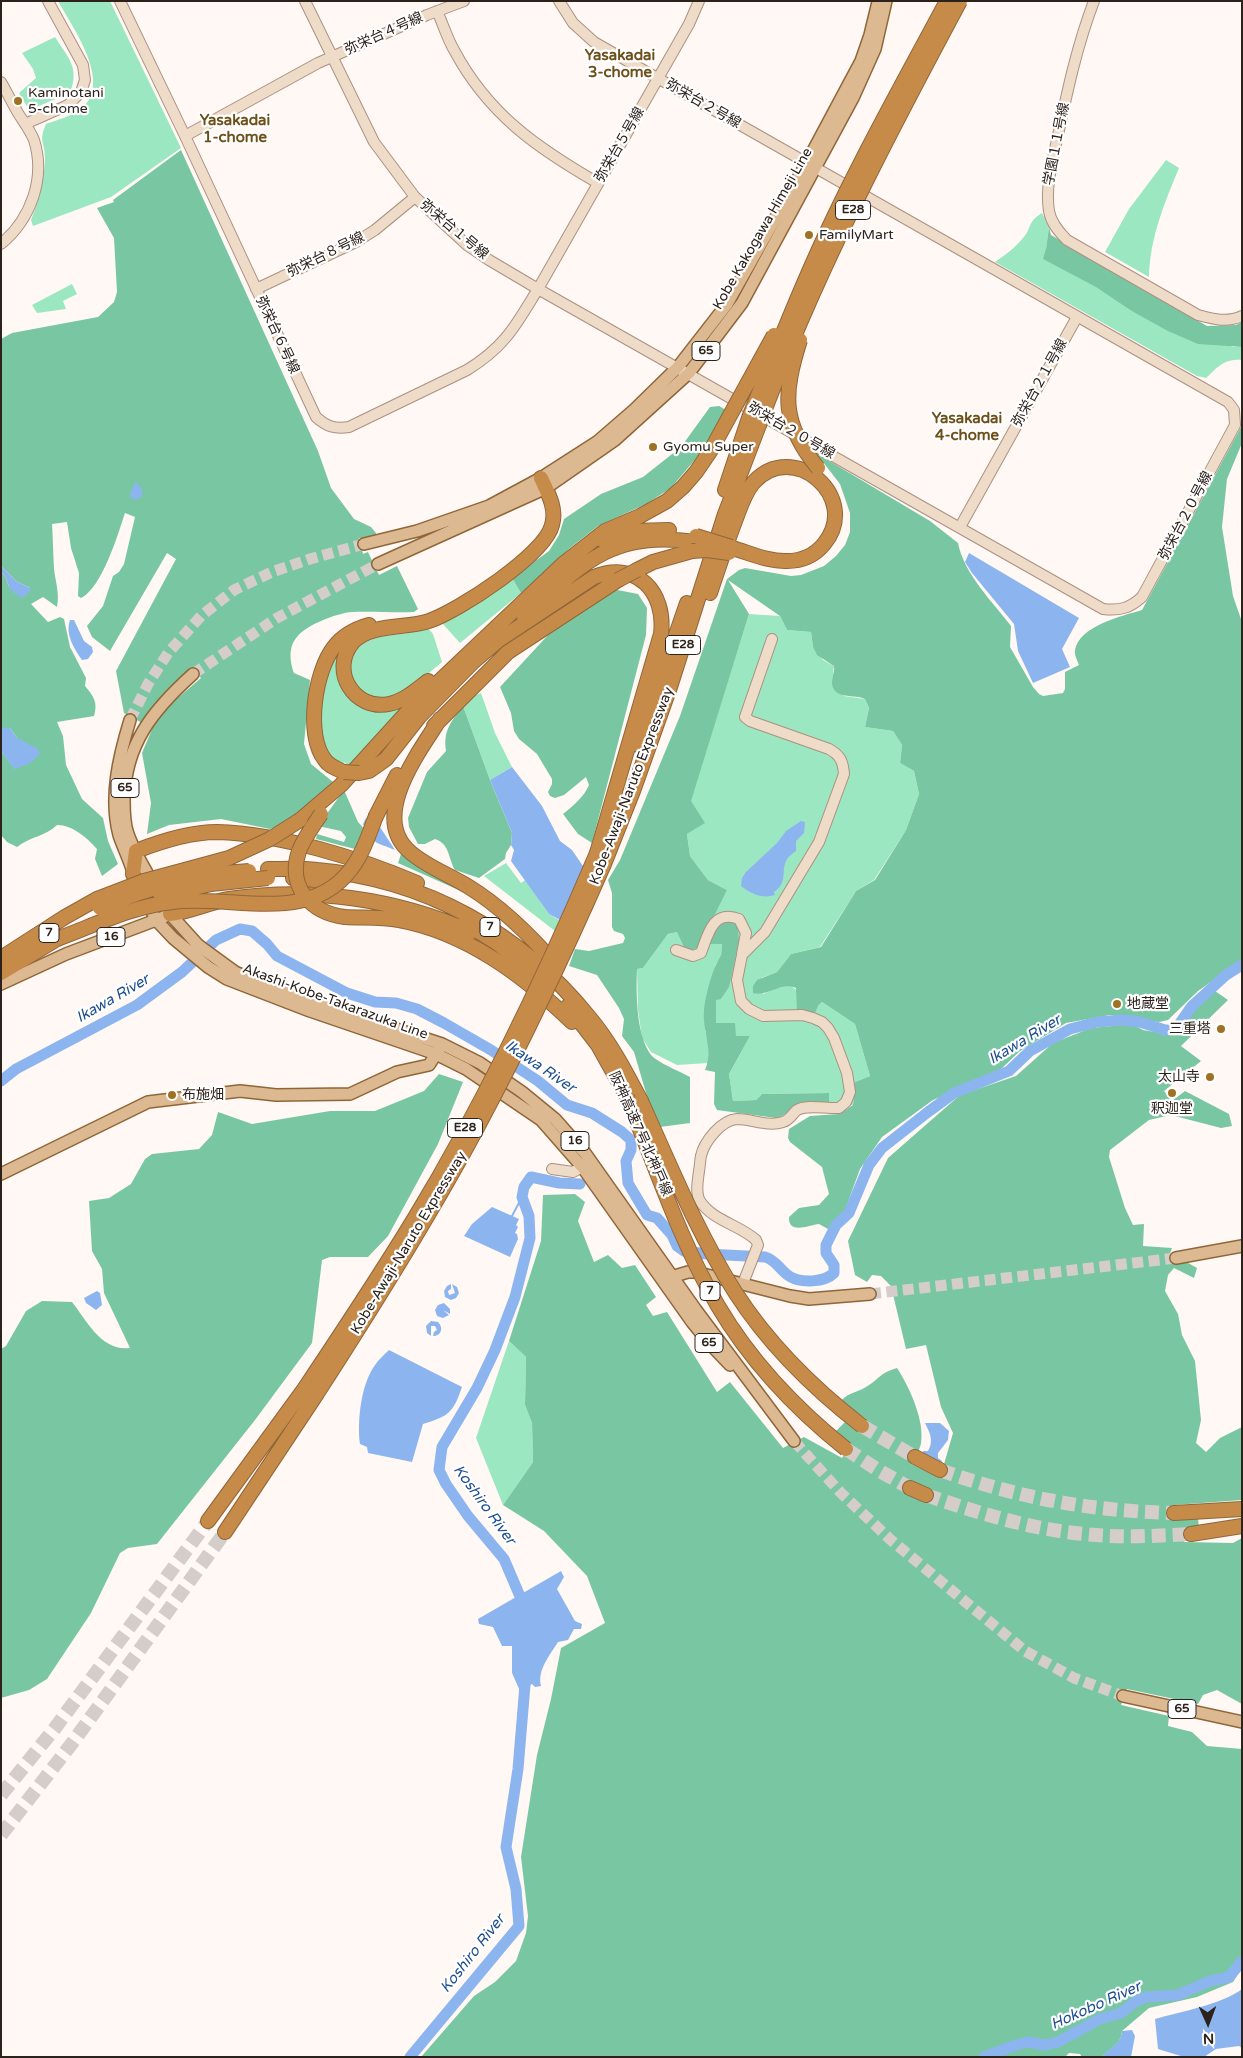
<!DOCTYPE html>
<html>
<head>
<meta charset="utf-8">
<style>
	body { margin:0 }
	#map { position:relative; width:1243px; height:2058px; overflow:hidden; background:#fff8f5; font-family:"Varela Round",sans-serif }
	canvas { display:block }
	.frame { position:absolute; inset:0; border:2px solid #2c211b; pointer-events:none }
	.north { position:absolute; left:1183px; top:1998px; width:50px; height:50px; -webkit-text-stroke:4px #fff; paint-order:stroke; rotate:178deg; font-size:14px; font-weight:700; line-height:20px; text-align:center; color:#2c211b }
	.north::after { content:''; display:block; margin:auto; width:18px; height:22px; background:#2c211b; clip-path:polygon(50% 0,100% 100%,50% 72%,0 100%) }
</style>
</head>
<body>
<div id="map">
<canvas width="1243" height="2058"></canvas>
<div class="frame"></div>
<div class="north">N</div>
</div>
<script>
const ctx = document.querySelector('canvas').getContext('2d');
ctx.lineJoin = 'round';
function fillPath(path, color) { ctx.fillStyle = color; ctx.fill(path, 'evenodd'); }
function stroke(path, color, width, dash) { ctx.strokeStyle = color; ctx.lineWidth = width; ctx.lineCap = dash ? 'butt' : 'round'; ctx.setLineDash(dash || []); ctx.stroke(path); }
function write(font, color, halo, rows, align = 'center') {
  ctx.font = font + ' "Varela Round","Noto Sans JP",sans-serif'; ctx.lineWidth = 4.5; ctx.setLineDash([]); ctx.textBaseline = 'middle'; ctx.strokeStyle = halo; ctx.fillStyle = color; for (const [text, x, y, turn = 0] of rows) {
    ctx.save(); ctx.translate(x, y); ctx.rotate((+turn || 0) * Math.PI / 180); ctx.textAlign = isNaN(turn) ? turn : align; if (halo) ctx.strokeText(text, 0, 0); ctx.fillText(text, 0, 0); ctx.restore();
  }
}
fillPath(new Path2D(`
	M58,1H110L181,148L111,197L33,226L31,220C38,203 45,176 45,158C45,141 38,142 46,124C57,120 72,116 81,109C114,83 72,27 58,1Z
	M55,37C68,58 80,67 70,93L29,110L19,93L36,78L33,69L22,53Z
	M1166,160L1179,168C1164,204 1150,238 1149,277L1105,252L1129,209Z
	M1042,213L1049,227L1046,249L1130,310L1233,347H1242V360C1224,358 1218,367 1206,378L1197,376L995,262C1005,255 1015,248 1023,238C1032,228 1027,222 1042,213Z
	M72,284L77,294L63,301L66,309L37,313L32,305Z
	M512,578L521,593L460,643L442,623L464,612Z
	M749,614L780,616L787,630L811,632L813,647L823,660L834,666L832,682L844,696L865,699L869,708L865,727L893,731L902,745L900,763L914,771L919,794L906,830L874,880L856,891L820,947L791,954L777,972L761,978L763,994L776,988L791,986L818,1006L822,1002L855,1024L870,1076L855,1082L853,1105L829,1104V1093L762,1094L756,1100L733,1101L729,1074L750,1036H736L716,1023V999H721L727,988L739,941L709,944H722V955L716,964L705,1031L709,1043L708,1063L677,1065L651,1052L642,1038L638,1010L637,969L643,968L668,934L677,932L727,890L708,880L690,856L687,834L704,823L690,801Z
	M428,628L433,634L442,662L406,692L380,700L358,691L348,672L352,657L361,644L378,637L408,633Z
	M345,640L339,659L359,704L417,694L350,767L344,762L341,766L326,752L318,721L326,670Z
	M481,693L495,733L512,767L490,780L463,706L471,697Z
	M506,863L521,883L525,880L549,914L559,920L555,931L484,876Z
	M509,1341L526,1357L525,1405L532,1423L533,1462L503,1505L476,1438Z`), '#9be7c1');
fillPath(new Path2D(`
	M181,150L318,451L331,488L354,519L371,527L376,533V538H359L363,554L368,552L379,575L397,566L418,609L414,612C393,613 372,611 352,612C337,613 306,625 297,637C288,647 290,662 294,673L310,680L304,744L311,764L333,782L294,819L270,829L221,819L169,825L147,834L151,803L142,753L158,715L201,678L192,667L173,685L142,723L124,713L116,671L176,559L167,553L110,651L92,637L87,626L103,606L113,576L119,572L124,564L135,517L125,513C118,534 102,588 81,598L78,596L79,573L71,548L67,522L52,524C53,538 53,553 54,568C55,581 60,593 57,607L43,597L31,604L48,622L60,617L64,619L70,647L86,678L85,686C94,697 98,702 94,716L57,722L63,736L66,765L82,799L103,818L108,841L118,864L102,876L95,859L97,849C87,838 73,825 57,825C46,836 29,837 17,847L7,842L1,835V751L15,769L17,738L10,728H1V571L6,578L9,587L30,588L16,581L1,566V339L12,333L98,317L114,302L117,292L114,238L97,208L114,202L113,200Z
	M1049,227L1051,235L1207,326L1236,325L1242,322V347L1198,344L1168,331L1130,310L1096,287L1043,259L1046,249Z
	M719,406L726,410L698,456L671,488L646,504L598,526L570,548L539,578L521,593L512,578L549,551L559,535L564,519L601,494L643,477L681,447L710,407Z
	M1242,425V443L1227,479L1222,527L1233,596L1242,622V960L1198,991L1168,1020L1159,1022L1110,1015L1066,1023L1020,1051L999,1071L933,1100L882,1137L860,1169L845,1210L828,1229L819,1224C809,1225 788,1235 789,1217L799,1208L819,1205L829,1194L822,1167L790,1142L788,1138L789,1129L810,1116L839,1114L853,1105L855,1082L870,1076L855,1024L822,1002L818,1006L815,1013L797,1010L796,988C780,982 768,997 753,993V986L757,980L777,972L791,954L821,947L856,891L875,880L906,830L919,794L914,771L900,763L902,745L893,731L865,727L869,708L865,699C855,694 832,700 832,682C832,676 835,671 834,666L817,655L813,647L811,632L787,630L780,616L728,580L749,614L691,801L705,823L687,834L690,856L708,880L727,890L698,948L692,950L685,949L677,932L668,934L643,968L637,969C636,993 636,1037 652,1056C659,1063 681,1072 690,1077V1123L660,1127L649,1103L634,1052L622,1036L624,1019L619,1008L597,975L569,966L575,949L589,951L623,943L625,938L623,934L614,931L612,927V893L608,880L620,860L680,716L727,579L739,570L745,568L791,576L801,575L824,566L836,556L845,545L850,532V513L840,484L816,453L930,521L958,543C964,574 992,601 1011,626L1010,647L1033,687L1039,694L1043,696L1063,693L1065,689V672L1079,665C1077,660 1074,654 1075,650C1079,626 1122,616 1142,610Z
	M612,589L638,594L647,608L646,635L592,843L578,834L563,814C573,806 584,797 589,785L586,777L564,795L555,798L550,796L548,792L552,784V779L537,754L519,739L514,731L511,713L500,687L549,634Z
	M463,706L490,780L512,833L511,845L506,853L505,859L479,878L455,870C448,858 450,844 435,839L425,844H418L409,827L408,818L427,772L446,751C443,730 451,722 463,706Z
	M344,790L358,822L367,832L359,850L316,839L317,834L344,842L346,837L341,831L318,826Z
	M402,851L465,889L463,892L398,863Z
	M719,920L732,921L738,928L739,941L729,987L721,999L716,1000V1023H735L736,1036H750L729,1074L733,1101L756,1100L762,1094L829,1093V1104C819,1103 806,1100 797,1105C788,1110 788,1115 776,1118L717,1110L714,1104L715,1072L705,1070C714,1050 702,1031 704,1010C705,998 711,975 716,965C721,954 722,958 722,944H708Z
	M1215,991L1228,1000L1181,1046L1201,1061L1164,1091L1172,1101L1185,1091L1229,1114L1232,1126L1221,1128L1171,1115L1149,1120L1110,1150L1109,1157L1125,1208L1133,1225L1144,1224L1143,1246L1172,1248L1167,1261L1183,1260L1197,1268L1194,1278L1174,1268L1168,1275L1165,1291L1178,1314L1182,1335L1195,1361L1201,1420L1196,1443L1206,1452L1220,1438L1242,1427V1500L1174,1505L1173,1518H1198L1199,1528L1183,1531L1184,1542L1233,1543L1242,1538V1704L1217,1690L1203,1695L1198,1704L1127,1689L1121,1705L1169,1716L1168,1726L1192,1732L1207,1746L1242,1749V1968L1233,1982L1197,1997L1149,2008L1122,2031C1121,2045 1111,2047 1102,2057H1082L1080,2054L1069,2053L1065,2057H421L474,1996L495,1982L516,1961L526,1933L528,1916L521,1857L537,1755L551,1699L561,1648L605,1623L587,1576L544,1531L503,1505L533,1462L532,1423L525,1405L526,1357L509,1341L541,1241L543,1195L575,1194L585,1202L578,1221L594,1262L608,1255L622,1268L635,1265L656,1297L646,1305L653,1316L667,1312L717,1392L730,1382L783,1448L804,1437L842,1458L852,1445L836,1431L845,1422L857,1432L866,1419L841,1401C849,1392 856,1393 866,1387C880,1379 879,1373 897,1368C909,1386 925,1421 921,1443C920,1450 914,1458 911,1464L940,1478L953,1433L941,1407L926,1345L906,1349L891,1286L881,1276L872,1275L867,1282L855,1275L848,1241L888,1158L960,1095L1016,1076L1053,1043L1091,1028L1133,1024L1143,1030L1172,1035L1194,1008Z
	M439,1074L463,1082L438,1144L388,1236L368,1257H330L322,1260L312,1343L255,1420L157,1544L128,1548L120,1553L91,1613L47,1679L29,1690L1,1698V1349L6,1346L26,1311L42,1301L72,1302C87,1321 102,1352 130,1348L104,1293L102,1269L92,1251L89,1201L109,1198L131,1184L145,1159L152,1154L199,1149L212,1135L218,1112L252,1124L330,1111H375L424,1091Z`), '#78c7a2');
fillPath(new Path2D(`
	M136,481L143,492L141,497L136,500L131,498L130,494Z
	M969,553L1079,618L1062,649L1070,667L1033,683L1018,651L1014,624L972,573L965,562Z
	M1,566L16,581L30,588L31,590L23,598L14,593L9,587L6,578L1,571Z
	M70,620H74L84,641L92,647L93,652L88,659L82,660C74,648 65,635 70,620Z
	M1,728H10L17,738L38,749L40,754L29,764L14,769L1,751Z
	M512,767L542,806L560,841L572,850L598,888C595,909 592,915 575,928L549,914L511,861L514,850L511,845L512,833L490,780Z
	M366,818L378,824L395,850C377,842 375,847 363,824Z
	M801,821L805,822L804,833L796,841V851C793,853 789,856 787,859C780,871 789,882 774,892L775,895C763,899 751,894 741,886L742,878L746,872L777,843L786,831Z
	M492,1207L519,1219L516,1225L518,1227L515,1233L517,1234L518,1239L510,1257L464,1236L472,1224Z
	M451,1284V1289L448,1291L449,1295L455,1293L452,1284L457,1287L459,1293L456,1298L451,1300L445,1297L444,1291L447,1286Z
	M97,1291L100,1293L102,1305L96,1310L86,1303L84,1298Z
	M444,1303L450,1309V1314L443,1310L449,1315L443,1318L437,1316L435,1310L438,1305Z
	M431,1321L438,1322C444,1328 441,1336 433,1336L434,1332L437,1330L435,1326H431V1336L427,1333L426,1326Z
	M389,1350L462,1387C453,1413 449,1416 423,1424L412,1462L368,1453L367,1447L360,1444C357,1421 361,1384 375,1365C379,1359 384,1355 389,1350Z
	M925,1423H940L949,1431L948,1440L938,1453V1458L942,1461L941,1464L922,1455L923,1451H928C934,1441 930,1433 925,1423Z
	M561,1571L564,1577L557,1589L575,1621L582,1624L581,1629H574L568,1640L558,1642C550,1655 537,1670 541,1686L535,1687L532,1684L520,1691L512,1673V1646H502L493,1627L479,1624L478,1619Z
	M1242,1989V2048L1239,2046L1216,2049L1204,2057H1184L1158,2049L1155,2019C1179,2012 1223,2004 1242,1989Z
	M1132,2030L1135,2036L1131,2057H1102C1110,2047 1121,2045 1122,2031Z`), '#8cb5f0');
stroke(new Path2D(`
	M511,1218L522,1197`), '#8cb5f0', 2);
stroke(new Path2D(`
	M1,1081L16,1069L137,1005L182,972L216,940L240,929L252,931L267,944L277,956L347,993L375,1002L396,1003L417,1009L444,1023L491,1050L538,1081L567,1105L592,1113L622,1132L631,1140V1150L626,1161L628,1183L647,1215L657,1218L672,1235L677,1246L684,1251L707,1254L765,1257C776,1260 780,1270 789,1276C801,1284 825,1282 834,1273V1265L826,1253V1245L836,1225L849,1213L869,1165L882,1148L928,1112L954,1093L1009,1071L1030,1051L1070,1029L1097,1022L1122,1020L1140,1022L1165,1030H1171L1178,1026L1192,1006L1226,975L1242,965
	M525,1608L504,1559L468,1516L446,1484L439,1470L442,1447L477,1388L495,1350L515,1297L530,1238L529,1216L522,1197L524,1187L531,1177L559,1183L580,1184
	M410,2057L519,1926L516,1889L506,1847L518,1769L526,1673
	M984,2057L1016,2045L1028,2042L1045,2045L1058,2042L1100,2019L1121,2013L1136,2001L1146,1997L1178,1995L1210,1981L1229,1977L1242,1961`), '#8cb5f0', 11);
stroke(new Path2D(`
	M193,674L277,618L378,564
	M130,720L148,684L168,653L201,616L234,590L272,572L310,559L364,544
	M870,1294L1176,1258
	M794,1441L840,1492L892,1541L1025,1651L1074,1678L1123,1696`), '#d5cdc9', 11, [11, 5.5]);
stroke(new Path2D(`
	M862,1426L915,1457
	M846,1449L878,1470L910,1488
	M940,1470C1018,1498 1091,1511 1174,1513
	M926,1495C978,1513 1030,1529 1084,1534C1120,1538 1155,1536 1191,1534
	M1,1795L55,1728L208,1521
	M1,1835L73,1742L225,1532`), '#d5cdc9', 14, [14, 7]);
const secondary = new Path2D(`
	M120,1L185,136L316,417C327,427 335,429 349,427L467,370C505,347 516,325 538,289L689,24L699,1
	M305,1L374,142L415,197L467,245L489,260L538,289L1103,609C1120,611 1130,608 1142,597L1235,425L1234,410L1228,402L594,42L573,23L559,1
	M1094,1C1077,46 1068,88 1058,135C1053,160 1045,186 1049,211C1051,223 1059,232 1067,240L1198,315C1213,319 1227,323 1242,316
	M437,11C443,24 447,38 454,50C488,114 537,148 598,183
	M1,82C7,92 12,103 18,113C23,121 30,130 34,140C46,178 31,219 1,244
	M25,124L68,105L81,92L85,80L83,65L48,1
	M185,136L318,63L427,15L464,1
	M256,289L356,242L375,230L415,197
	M960,527L1077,317
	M676,950L693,956L701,953C708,934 713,909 739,919L746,933L742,954
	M552,1169L573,1172L588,1164
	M745,1278L758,1245L756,1240C740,1225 713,1221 700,1201C695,1193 698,1180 699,1171C700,1166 700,1160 701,1156C704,1142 721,1120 737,1119C752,1119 768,1127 783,1122C790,1120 792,1114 797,1110C807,1104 827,1109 839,1108L846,1102L850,1092L847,1073L834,1038L828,1028L822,1022L813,1018L802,1015L763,1016L749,1009L741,1001L737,980L742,955L765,932L819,842L844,774C843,761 840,755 829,749L750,721L745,717L772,639`);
const primary = new Path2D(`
	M364,544L417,531L489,506L541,478L597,442L634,410L678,367L727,304L806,164L861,61L870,35L878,2
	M378,564L546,488L615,440L689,373L742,303L853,98L875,49L886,1
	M130,720C119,756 109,797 119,835C123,847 129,859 133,872
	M154,885C145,869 134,852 128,834C124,824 124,811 124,800C125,744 153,710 193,674
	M146,899L156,920L173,938L208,967L227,979L310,1011L436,1054L466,1069L541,1120L583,1168L692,1322L710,1344L730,1365
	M166,908L170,914L198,945L235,972L274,989L442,1044L480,1063L522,1092L555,1119L585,1153L696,1310L794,1441
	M1,984L66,954L164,917
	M1,1174L148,1102L240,1091L276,1095L350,1094L397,1072L429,1065L440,1048
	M1176,1258L1242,1246
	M668,1278L688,1272H695L790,1296L809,1299L870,1294
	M1123,1696L1242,1722`);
const highway = new Path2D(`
	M725,490L749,418
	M602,540L634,531L669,530
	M637,570L653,562L692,551
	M710,593C718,569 726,545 735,521C740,508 744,494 753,483C793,438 862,498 824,544C815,555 802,561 787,561C769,562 750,553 732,548
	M524,617C580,565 612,529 695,542
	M428,681C416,690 404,701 389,704C354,711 329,670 353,642C371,623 406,629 429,621C458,611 545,555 552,525C557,509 548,493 541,478
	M440,719C419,752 369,817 410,852C427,867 450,875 469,887C503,908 531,936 557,966
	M434,726L508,652L618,580
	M638,745L687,603
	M344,772C337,769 329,766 325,760C305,735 315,671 334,647C343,635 355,629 369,625
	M359,773L369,771L386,759L419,717L473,662L499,640L594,577C637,560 666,592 661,634L597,853
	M376,816L397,775
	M300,820L341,785L411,708L563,564L605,531L640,516L667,501L683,487L696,472L711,450
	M604,864L633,791L670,687L725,514L759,425
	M268,869C284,869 301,868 317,870C425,879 521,933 589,1017C610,1042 626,1072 641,1101
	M133,874L136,851C159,842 192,832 217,832C281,834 358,858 417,883
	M293,878L338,882
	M170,914C190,912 209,902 229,899C311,887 395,898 471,932
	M345,917C363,918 381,917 399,920C466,932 524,976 572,1022
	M465,923L497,943L541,978
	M1,958L65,917L97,899
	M1,973L57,939
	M568,1006L598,1045L627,1097
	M915,1457L940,1470
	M910,1488L926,1495
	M1174,1513L1242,1509
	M208,1521L305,1388
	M225,1532L316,1395
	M1191,1534L1242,1526`);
stroke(secondary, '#ad9081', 12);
stroke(primary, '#906639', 14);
stroke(highway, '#906639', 16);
stroke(secondary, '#eedcc8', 10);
stroke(primary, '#ddb992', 11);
stroke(highway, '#c68b49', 14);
const highwayBridge = new Path2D(`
	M800,340C783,394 781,423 818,468
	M749,418C768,370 787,322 808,274C848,181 899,91 947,1
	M759,425C813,278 886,139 960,1
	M711,450L774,335
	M696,536L731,547
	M692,551L707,550L729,553
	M618,580L637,570
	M344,772L359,773
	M321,814C313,826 304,838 299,851C287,887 311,913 345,917
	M161,896L211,884L268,878
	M97,899L144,881L229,858L270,839L300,820
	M100,908C147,888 197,874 249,871
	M57,939C95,925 133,906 173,902C235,894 315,928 356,862C365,848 370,831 376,816
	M627,1097C656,1167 680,1241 718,1306C751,1362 796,1409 846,1449
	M641,1101C670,1165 697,1232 735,1292C769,1345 813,1388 862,1426
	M305,1388C343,1331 381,1274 416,1216C486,1100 544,978 597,853
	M316,1395C373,1307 429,1218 478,1126C524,1040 565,953 604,864`);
stroke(highwayBridge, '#906639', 16, []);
stroke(highwayBridge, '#c68b49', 14);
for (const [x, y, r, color] of [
	[18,101,5,"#9e7222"],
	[809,235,5,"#9e7222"],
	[653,447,5,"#9e7222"],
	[1117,1004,5,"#9e7222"],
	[1221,1029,5,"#9e7222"],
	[1210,1077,5,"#9e7222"],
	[1172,1093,5,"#9e7222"],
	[172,1095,5,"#9e7222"]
]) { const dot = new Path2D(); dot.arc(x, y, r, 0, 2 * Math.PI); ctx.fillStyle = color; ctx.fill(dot); stroke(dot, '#fff', 2); }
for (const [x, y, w] of [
	[853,210,35],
	[706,351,28],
	[683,645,35],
	[125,788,28],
	[490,927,20],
	[49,933,20],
	[111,937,28],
	[465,1128,35],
	[575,1141,28],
	[710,1291,20],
	[709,1343,28],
	[1182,1709,28]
]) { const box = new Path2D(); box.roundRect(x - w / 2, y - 9.5, w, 19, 4); ctx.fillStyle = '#fff'; ctx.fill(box); stroke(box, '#2c211b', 1); }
write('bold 12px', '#2c211b', null, [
	["E28",853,210],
	["65",706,351],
	["E28",683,645],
	["65",125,788],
	["7",490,927],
	["7",49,933],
	["16",111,937],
	["E28",465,1128],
	["16",575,1141],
	["7",710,1291],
	["65",709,1343],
	["65",1182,1709]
]);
write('14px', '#2c211b', '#fff', [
	["弥栄台４号線",384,34,-24],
	["弥栄台２号線",703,104,30],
	["学園１１号線",1057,144,-79],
	["弥栄台５号線",620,145,-60],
	["Kobe Kakogawa Himeji Line",763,229,-60],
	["弥栄台１号線",454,230,40],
	["弥栄台８号線",326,255,-26],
	["弥栄台６号線",277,335,65],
	["弥栄台２１号線",1040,383,-61],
	["弥栄台２０号線",791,431,30],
	["弥栄台２０号線",1186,516,-62],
	["Kobe-Awaji-Naruto Expressway",632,786,-69],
	["Akashi-Kobe-Takarazuka Line",335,1002,20],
	["阪神高速7号北神戸線",640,1134,66],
	["Kobe-Awaji-Naruto Expressway",409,1243,-59]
]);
write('14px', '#2c211b', '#fff', [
	["Kaminotani",28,93],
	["5-chome",28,109],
	["FamilyMart",819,235],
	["Gyomu Super",663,447],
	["地蔵堂",1127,1004],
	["三重塔",1211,1029,"right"],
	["太山寺",1200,1077,"right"],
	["布施畑",182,1095],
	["釈迦堂",1172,1109,"center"]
], 'left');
write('bold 15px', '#6d4f19', '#fff', [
	["Yasakadai",620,56],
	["3-chome",620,73],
	["Yasakadai",235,121],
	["1-chome",235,138],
	["Yasakadai",967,419],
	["4-chome",967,436]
]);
write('italic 15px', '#1b4d92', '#fff', [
	["Ikawa River",113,999,-30],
	["Ikawa River",1025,1040,-31],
	["Ikawa River",540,1067,34],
	["Koshiro River",484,1505,54],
	["Koshiro River",473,1954,-52],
	["Hokobo River",1096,2006,-24]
]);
</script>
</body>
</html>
